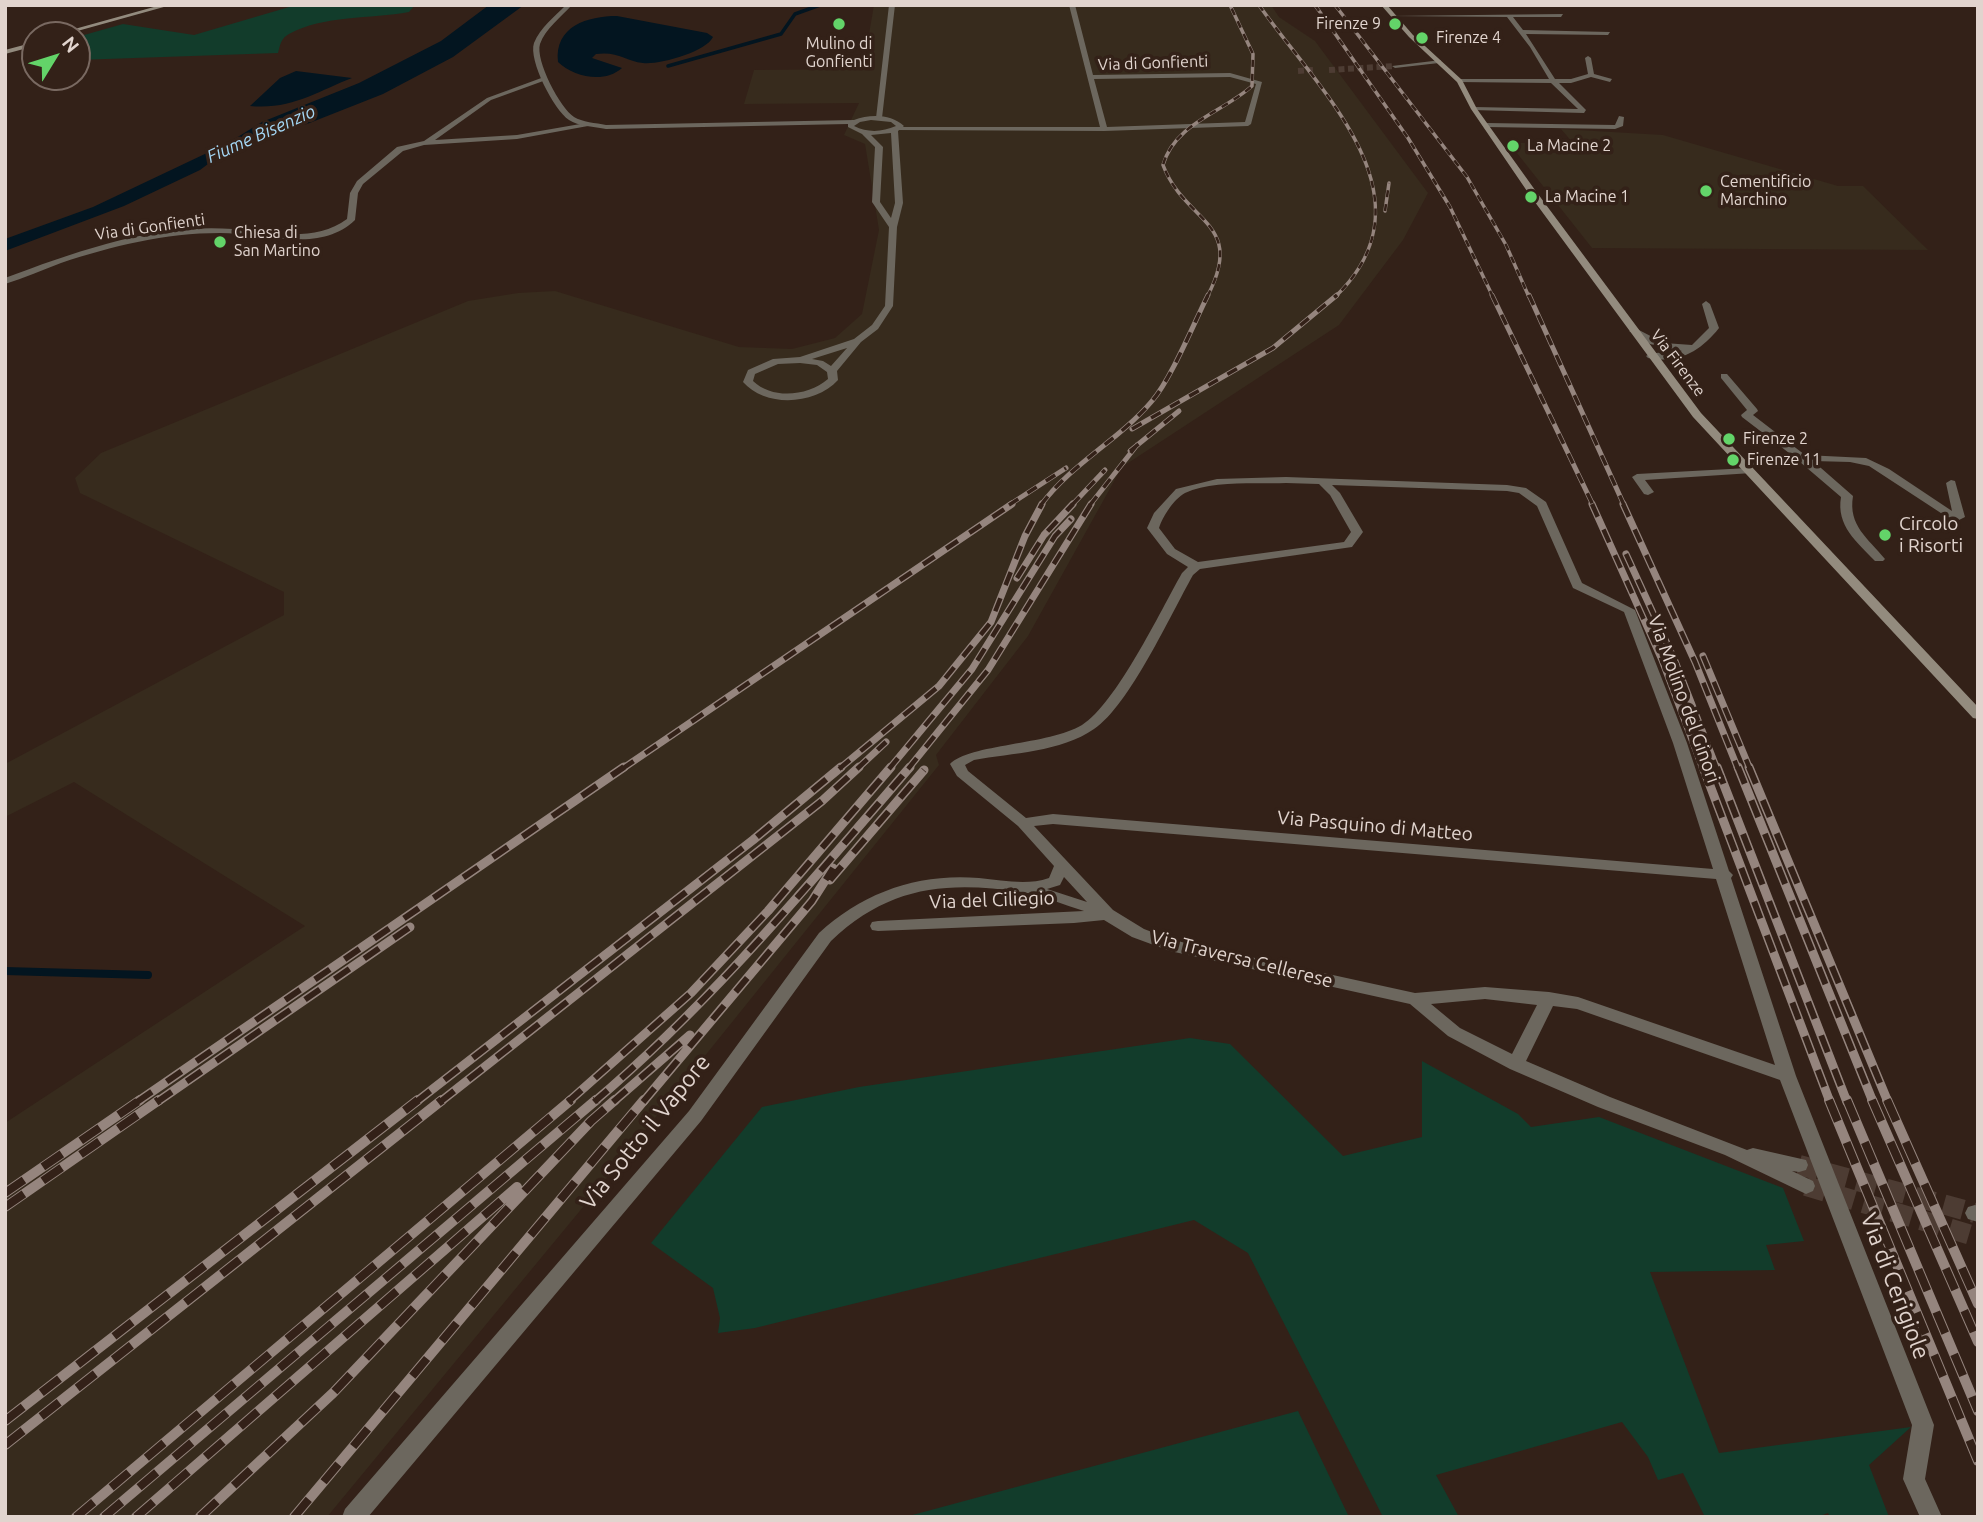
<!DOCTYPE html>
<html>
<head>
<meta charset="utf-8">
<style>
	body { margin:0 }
	#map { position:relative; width:1983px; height:1522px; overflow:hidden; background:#332118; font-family:Ubuntu,sans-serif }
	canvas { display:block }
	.frame { position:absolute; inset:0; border:7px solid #e1d4ce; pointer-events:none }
	.north { position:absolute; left:21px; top:21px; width:70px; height:70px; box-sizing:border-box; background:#332118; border:2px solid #796961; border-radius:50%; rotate:52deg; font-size:19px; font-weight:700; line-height:28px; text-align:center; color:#e1d4ce }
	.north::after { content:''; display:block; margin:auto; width:24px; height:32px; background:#63d469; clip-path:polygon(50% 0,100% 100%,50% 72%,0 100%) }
</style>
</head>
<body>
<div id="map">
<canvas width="1983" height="1522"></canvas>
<div class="frame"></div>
<div class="north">N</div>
</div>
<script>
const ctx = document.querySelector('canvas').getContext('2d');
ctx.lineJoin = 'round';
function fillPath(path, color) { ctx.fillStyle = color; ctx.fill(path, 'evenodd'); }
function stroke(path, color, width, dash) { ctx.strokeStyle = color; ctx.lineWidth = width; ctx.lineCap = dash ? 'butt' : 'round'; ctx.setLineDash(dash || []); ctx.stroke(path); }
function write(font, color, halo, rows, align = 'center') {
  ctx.font = font + ' Ubuntu,sans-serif'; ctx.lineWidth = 7; ctx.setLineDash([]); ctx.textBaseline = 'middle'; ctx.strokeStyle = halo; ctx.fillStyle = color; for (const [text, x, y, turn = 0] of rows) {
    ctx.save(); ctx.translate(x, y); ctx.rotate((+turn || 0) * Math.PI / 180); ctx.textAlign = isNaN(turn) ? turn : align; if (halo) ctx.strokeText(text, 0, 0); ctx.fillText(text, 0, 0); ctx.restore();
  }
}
fillPath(new Path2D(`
	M874,5H1271L1279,17L1315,41L1428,193L1403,240L1339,325L1122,467L1028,636L936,755L939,765L593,1195L327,1517H5V1123L305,926L74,782L5,817V764L284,615V592L80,493L75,478L101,453L468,301L518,293L555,291L739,347L792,349L835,338L862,314L879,230L865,144L844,135L859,103L744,104L754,70L863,69Z
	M1561,129L1663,135L1838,186H1863L1928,250L1592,248L1509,143H1573Z`), '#372b1d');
fillPath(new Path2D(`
	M296,5H415L409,12C371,19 323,15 289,34C281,38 280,45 278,53L77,60V37L123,24L194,35Z
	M1190,1038L1230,1044L1343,1156L1422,1137V1061L1518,1114L1531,1127L1599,1117L1783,1188L1804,1241L1766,1245L1775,1270L1650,1272L1719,1453L1911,1427L1869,1465L1889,1517H1830L1828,1513L1817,1517H1705L1683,1473L1658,1480L1648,1457L1622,1422L1436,1475L1459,1517H1383L1248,1253L1194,1220L755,1328L718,1333L720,1318L713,1288L651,1243L762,1107L859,1087Z
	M1298,1411L1349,1517H905Z`), '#123c2b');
fillPath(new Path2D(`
	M489,5H524L453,57L383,94L307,124L266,131L216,158L200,170L124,206L5,251V239L93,207L228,143L262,122L359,83L441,41Z
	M617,16L707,33L713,37C706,52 659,65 643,63C625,61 618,51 596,54L592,58L622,68C604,84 574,77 558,62C554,26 588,16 617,16Z
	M296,71L352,78C318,91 292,110 250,106L280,78Z`), '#031520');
stroke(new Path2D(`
	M668,66L781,34L795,14L820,5`), '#031520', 3.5);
stroke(new Path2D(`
	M5,971L148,975`), '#031520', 8);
stroke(new Path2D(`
	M1329,70L1395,66
	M1298,71L1313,70`), '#4d3c33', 6, [6, 3.5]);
stroke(new Path2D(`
	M1799,1165L1975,1213
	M1806,1186L1978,1237`), '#4d3c33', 20, [20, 10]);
fillPath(new Path2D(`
	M889,5H895L882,118L879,120L876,118Z
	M1069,5H1075L1093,75L1230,73L1262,82L1251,124L1248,126L1104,131L896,130L898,127H1100ZM1230,77L1256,84L1245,122L1107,127L1094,79Z
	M1563,14L1561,17H1513L1523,30L1610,32L1608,35L1526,34L1555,79H1571L1588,74L1585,58L1588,56L1591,58L1594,74L1612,79L1610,82L1591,77L1571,83H1559L1586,110L1584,113L1472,110L1474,107L1578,109L1551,83L1458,82L1460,79H1549L1530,47L1507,17L1390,16Z
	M1441,60L1439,63L1395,68L1392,66Z
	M544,77L546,80L491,100L435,140L517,135L586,123L588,126L517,139L424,145L403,151L363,184L358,193L355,220C320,254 262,233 220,233C165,233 112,246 61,263C42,270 24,278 5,284V278C77,251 155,223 233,229C271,232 315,243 347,219L350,193L357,181L397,147L424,141L487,98Z
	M1619,116L1624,117L1623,126L1615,129L1486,127L1483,125L1486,123L1615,125Z
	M1706,301L1710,304L1719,328C1700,352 1678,364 1648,358L1646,356C1655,350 1671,355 1682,351L1650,344L1629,331L1637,329L1664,343L1692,345L1709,328L1702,304Z
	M1721,374H1727L1757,409L1758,411L1753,415L1805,455L1866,458L1889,469L1952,511L1946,483L1951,480L1955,481L1965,517L1959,520L1947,517L1869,466L1850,462L1813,461L1853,496C1848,526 1868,538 1885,559L1883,561H1875C1857,542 1836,526 1841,497L1800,462L1738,466V462L1742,461L1793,456L1742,417L1741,415L1747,410L1721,378Z
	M1748,468L1753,471L1752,473L1645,480L1654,492L1648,495L1644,494L1632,477L1637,474Z
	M1286,477L1507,485L1526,488L1546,502L1582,583L1635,610L1687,743L1729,871L1733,875L1731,878L1796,1076L1934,1425L1925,1479L1942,1517H1920L1903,1479L1912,1425L1780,1080L1577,1009L1553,1006L1526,1061L1610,1097L1747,1150L1753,1148L1806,1160L1808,1165L1806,1170L1799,1172L1792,1171L1813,1181L1815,1186L1813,1191L1806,1194L1725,1155L1598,1107L1510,1069L1448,1036L1410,1004L1170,951L1132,937L1104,920L1074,923L878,931L872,930L870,926L872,922L878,921L1084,911C1064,905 1042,895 1022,892C946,881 889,886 831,941L701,1121L368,1517H342L345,1509L689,1111L819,933C864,892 918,873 979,878C1002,880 1026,886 1049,878L1054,866L1018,826L957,776L950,764C969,744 1049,745 1082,725C1116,704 1161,610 1182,573L1188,567L1167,554L1147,528L1154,513L1176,489L1217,479ZM1286,483L1319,484L1330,495L1351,532L1344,542L1198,562L1175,549L1159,528C1163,516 1174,499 1185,493C1212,480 1257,484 1286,483ZM1332,485L1507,491L1519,493L1537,506L1573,588L1624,612L1673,743L1713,869L1053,814L1026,818L968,771L965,765L974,760C1012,753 1061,752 1094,729C1129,706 1171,614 1193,575L1200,569L1352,547L1363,532L1340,493ZM1053,824L1716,879L1775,1065L1578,997L1549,992L1485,987L1415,993L1173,940L1144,929L1113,910L1034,826ZM1064,877L1087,902L1047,889L1060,885ZM1485,999L1537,1005L1512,1054L1460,1028L1431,1004Z
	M1975,1205L1978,1206V1222L1968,1219L1965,1213L1968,1207Z`), '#6c675e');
fillPath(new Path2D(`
	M566,5H572C561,17 545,29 540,44C535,60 560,108 574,117C582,122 596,123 606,125L854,120C870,114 891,114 904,126L898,131L903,203L897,227L893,306L878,329L861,342L837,371L838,380C815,405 766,408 743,382L748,370L773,359L800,357L854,339L872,325L885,306L889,227L872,202L875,147L862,134L848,127V124L606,129C595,127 578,126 569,120C554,110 528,60 534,43C540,28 555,16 566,5ZM871,120L891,122L896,126C882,132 868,133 854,126L860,122ZM891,133L895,203L891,218L880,202L883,147L871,135ZM847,348L831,366L823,361L812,359ZM800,363L817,365L827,372L828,379C808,396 773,400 753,381L755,374L778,364Z`), '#6c675e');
fillPath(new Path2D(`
	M161,5H171L63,35H53Z
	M1381,5H1387L1413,35L1462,80L1477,109L1535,190L1701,413L1978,707V719L1973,718L1693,417L1529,194L1471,109L1457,82L1409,37Z
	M35,42V46L5,54V50Z`), '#938b7e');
const railFar4 = new Path2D(`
	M1259,5C1317,89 1439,197 1335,297
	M1315,5L1408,138L1450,207L1493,297
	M1335,5L1467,177L1506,245L1529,297
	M1385,211L1389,183
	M1207,297C1247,221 1185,224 1163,165C1175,123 1222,113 1252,86L1253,54L1230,5`);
const railFar3 = new Path2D(`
	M1492,295L1593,505
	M1529,295L1624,505
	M1132,429L1273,348L1337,295
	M1130,451L1179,411
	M1009,505L1066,468
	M1041,505C1071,464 1119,440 1152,401C1171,379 1194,323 1208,295
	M1072,505L1105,470
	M1090,505L1137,445`);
const railFar2 = new Path2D(`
	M1592,504L1662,660L1703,769
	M1623,504L1695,662L1738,769
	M1626,554L1675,661L1717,769
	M1017,578L1044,535L1073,504
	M1703,656L1750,769
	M622,769L1012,504
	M839,769L939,686L991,622L1025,536L1042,504
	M857,769L886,742
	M889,769L972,669L1055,536L1071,519
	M908,769L988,670L1091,504`);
const railFar1 = new Path2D(`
	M1703,767L1830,1102
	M1717,767L1847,1102
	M1738,767L1873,1102
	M1749,767L1888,1102
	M830,880L924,770
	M137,1102L624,767
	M157,1102L410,927
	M416,1102L753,840L841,767
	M440,1102L822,801L859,767
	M568,1102L691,993L768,911L891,767
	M594,1102C712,1002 809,884 910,767
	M613,1102L690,1035
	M643,1102L812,901L833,868`);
const rail = new Path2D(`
	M1829,1100L1978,1461
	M1847,1100L1978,1411
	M1872,1100L1978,1342
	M1887,1100L1978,1304
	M5,1193L140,1100
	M5,1207L159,1100
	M5,1421L418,1100
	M5,1445L442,1100
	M76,1517L571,1100
	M104,1517L596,1100
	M136,1517L517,1187
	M200,1517L333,1393L591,1121L615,1100
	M294,1517L644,1100`);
stroke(railFar4, '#95857e', 3.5);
stroke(railFar3, '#95857e', 5);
stroke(railFar2, '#95857e', 7);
stroke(railFar1, '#95857e', 9);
stroke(rail, '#95857e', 10);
stroke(railFar4, '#332118', 2.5, [7]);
stroke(railFar3, '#332118', 3.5, [11]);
stroke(railFar2, '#332118', 4.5, [14]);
stroke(railFar1, '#332118', 6, [18]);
stroke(rail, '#332118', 8, [23]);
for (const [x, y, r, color] of [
	[839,24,7,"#63d469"],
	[1395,24,7,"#63d469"],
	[1422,38,7,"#63d469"],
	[1513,146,7,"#63d469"],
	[1706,191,7,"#63d469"],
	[1531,197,7,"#63d469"],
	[220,242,7,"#63d469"],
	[1729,439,7,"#63d469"],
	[1733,460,7,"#63d469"],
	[1885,535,7,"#63d469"]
]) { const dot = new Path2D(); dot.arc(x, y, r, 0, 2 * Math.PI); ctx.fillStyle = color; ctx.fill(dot); stroke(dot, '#332118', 2.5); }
write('16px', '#e1d4ce', '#332118', [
	["Firenze 9",1381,24,"right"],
	["Firenze 4",1436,38],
	["Mulino di",839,44,"center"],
	["Gonfienti",839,62,"center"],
	["La Macine 2",1527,146],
	["Cementificio",1720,182],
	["Marchino",1720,200],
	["La Macine 1",1545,197],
	["Chiesa di",234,233],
	["San Martino",234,251],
	["Firenze 2",1743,439],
	["Firenze 11",1747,460]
], 'left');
write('16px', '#e1d4ce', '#332118', [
	["Via di Gonfienti",1153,63,-2],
	["Via di Gonfienti",150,227,-8],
	["Via Firenze",1678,363,53]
]);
write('italic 18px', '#a4d7f5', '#332118', [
	["Fiume Bisenzio",261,134,-24]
]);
write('19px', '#e1d4ce', '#332118', [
	["Circolo",1899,524],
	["i Risorti",1899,546]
], 'left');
write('19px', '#e1d4ce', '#332118', [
	["Via Molino del Ginori",1684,699,70],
	["Via Pasquino di Matteo",1375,826,5],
	["Via del Ciliegio",992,900,-2],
	["Via Traversa Cellerese",1242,959,14]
]);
write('23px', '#e1d4ce', '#332118', [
	["Via Sotto il Vapore",645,1132,-51],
	["Via di Cerigiole",1895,1286,69]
]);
</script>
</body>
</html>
